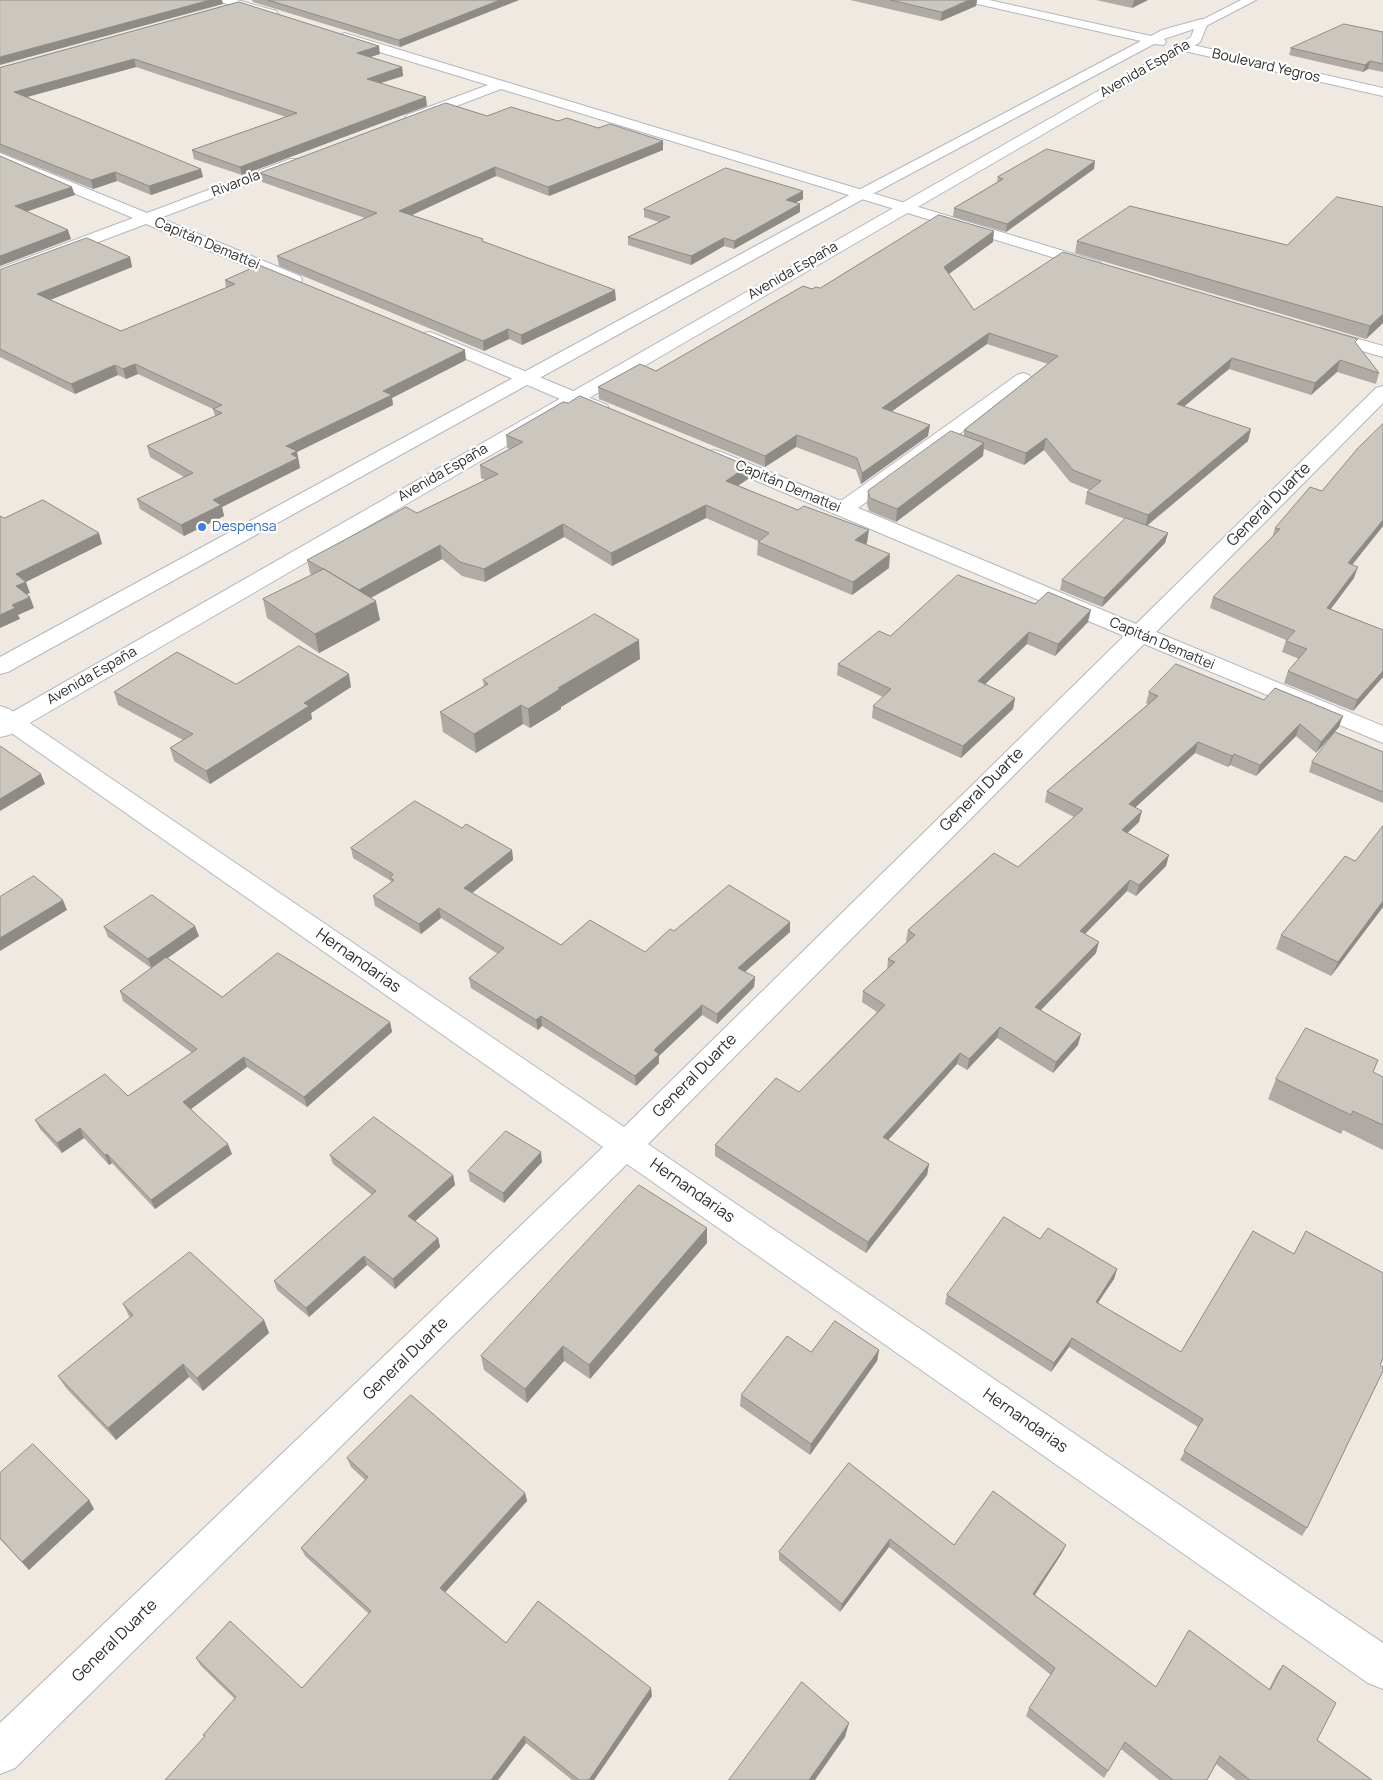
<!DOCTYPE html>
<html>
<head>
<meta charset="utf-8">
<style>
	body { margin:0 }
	canvas { display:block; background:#efe9e1 }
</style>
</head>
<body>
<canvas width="1383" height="1780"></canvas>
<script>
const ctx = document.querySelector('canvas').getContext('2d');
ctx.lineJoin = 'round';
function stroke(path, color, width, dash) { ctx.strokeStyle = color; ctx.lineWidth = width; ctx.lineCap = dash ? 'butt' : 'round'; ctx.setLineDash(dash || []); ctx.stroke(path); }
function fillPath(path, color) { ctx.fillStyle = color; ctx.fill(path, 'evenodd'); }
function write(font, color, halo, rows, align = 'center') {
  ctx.font = font + ' Manrope,sans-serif'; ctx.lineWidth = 4.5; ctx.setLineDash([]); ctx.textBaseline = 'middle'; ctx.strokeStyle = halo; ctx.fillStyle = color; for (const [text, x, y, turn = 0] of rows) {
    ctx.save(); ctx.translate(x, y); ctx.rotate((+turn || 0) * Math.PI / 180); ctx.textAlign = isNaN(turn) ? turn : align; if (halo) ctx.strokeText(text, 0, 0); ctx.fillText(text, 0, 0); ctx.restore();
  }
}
const minor = new Path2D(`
	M219,0H237L276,11L278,14L272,18L221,2Z
	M1241,0H1256L1206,26L1202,27L1196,23Z
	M344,33L1100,262L1102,265L1100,268H1088L501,89L417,121H407L405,118L407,115L488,85L340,40L338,37Z
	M1184,43L1383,88V96L1180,50L1178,47L1180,44Z
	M0,153L147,213L290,159H300L302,162L300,165L160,218L300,276L302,280L300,284H288L146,224L0,279V268L133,218L0,162Z
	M1320,328L1383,346V357L1314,337L1311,333L1314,329Z
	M430,332L607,405L609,409L607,413L600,415L593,413L424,341L421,337L424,333Z
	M1023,373L1029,375L1032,379L1029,383L858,508L1136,624L1376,388L1383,386V403L1156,632L1383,726V743L1144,644L648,1144L1383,1643V1689L1368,1683L627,1164L15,1768L0,1774V1723L603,1147L0,725V706L9,709L624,1127L1124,636L707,460L704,456L707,452L714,450L721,452L841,501L1017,375Z`);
const tertiary = new Path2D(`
	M967,0H989L1151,36L1162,30L1202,19L1208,23L1200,42L1188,50L9,735L0,737V719L1180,44L1191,37L1194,29L1164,39L1166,42L1164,45L1154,44L865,198L8,672L0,674V657L855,192L1141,41L973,3Z`);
stroke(minor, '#b4b7c1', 2);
stroke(tertiary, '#b4b7c1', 2);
fillPath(minor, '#fff');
fillPath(tertiary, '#fff');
fillPath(new Path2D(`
	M252,0H519L400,47L253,2Z
	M850,0H977L976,6L941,21Z
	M1096,0H1148L1132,8Z
	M239,2L380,54L369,57L402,67L403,76L380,83L427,106L242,175L194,159L192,150L286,117L136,67L27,97L203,177L151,195L117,181L93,189L0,152V68Z
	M1383,32V72L1368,69L1363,72L1289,55L1291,48Z
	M487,116L558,121L598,128L663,141V150L549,196L496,176L412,215L483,239V241L616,300L522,345L509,339L484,351L279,266L277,256L365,218L262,182L260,173Z
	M1094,169L1006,232L953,217L954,208L997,182L998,177Z
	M803,191V199L795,202L800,204V212L734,249L724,246L691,265L628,245V237L659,222L644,217V209Z
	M1383,207V323L1366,339L1075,253L1077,241L1287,245Z
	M993,242L949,274L974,310L1356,344L1379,373L1376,384L1337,372L1311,395L1229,369L1184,406L1248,441L1147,526L1168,533L1165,543L1102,607L1060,590L1062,580L1125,519L1085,504L1087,492L1090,490L1070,482L1044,450L1024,465L984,449L983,456L896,522L869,511L867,504L868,491L964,436V430L1048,364L987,344L892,411L928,436L861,484L856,470L796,447L765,467L599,399L598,387L656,371L812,289L820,288Z
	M130,257L132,267L50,300L121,331L226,288L225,280L466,360L392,398L393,405L297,452L300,468L222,507L224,516L184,536L140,509L137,499L184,477L150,457L147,446L215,416L213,409L138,374L126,379L118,375L75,394L0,357V270Z
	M1383,424V526L1352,565L1354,578L1331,609L1383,630V677L1353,711L1284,683L1288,671L1299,659L1282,652L1286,640L1210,608L1213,597L1272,538L1275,528L1322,491Z
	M506,435L748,466V479L738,485L867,543L866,544L889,568L852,595L757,555L758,541L706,518L612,566L564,537L485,582L462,576L442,559L371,598L380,620L319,653L267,618L263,599L312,575L310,573L307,560L417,513L485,480L481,478L480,465L510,449L507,448Z
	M1035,604L1088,622L1055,656L1027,644L985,684L1015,698L1013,709L961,758L872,718L873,706L883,697L837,675L838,664L890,636Z
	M640,659L561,707V709L530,728L523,724L476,753L443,732L440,712L484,686L483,680Z
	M236,684L351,687L311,713L312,719L210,784L174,761L170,748L183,740L118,705L114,692Z
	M1149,692L1264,700L1339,727L1316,753L1296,736L1256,776L1230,765L1228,767L1195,753L1135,807L1139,822L1127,833L1169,855L1166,866L1136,896L1127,891L1085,934L1096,953L1041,1010L1078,1045L1053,1073L997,1038L967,1070L957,1064L888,1140L929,1164L927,1175L866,1253L715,1156V1145L799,1092L877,1012L862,1002L863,991L887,970L888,959L907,942L906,941L908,930L1018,867L1074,817L1045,802L1047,791L1148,704L1146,703Z
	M1383,752V803L1309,772L1312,762Z
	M462,828L512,850L513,860L472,893L561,945L645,952L674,931L790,922V932L745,972L755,977L754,987L717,1024L702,1015L659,1056V1063L636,1086L542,1026L538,1030L471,988L469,978L498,954L441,918L421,934L375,906L373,896L391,882V881L353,858L351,848Z
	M1355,861L1383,907L1331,976L1276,949L1281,935Z
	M104,927L199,936L167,958L222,997L390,1022L392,1032L307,1107L247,1067L191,1109L232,1154L155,1209L112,1163L109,1165L84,1138L62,1153L40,1129L35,1120L128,1096L192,1053L123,1001L120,991L151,968L108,937Z
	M1373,1072L1383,1077V1150L1343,1130L1341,1134L1268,1099L1276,1079Z
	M330,1155L453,1175L455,1185L415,1221L438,1238L440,1247L395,1289L367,1265L309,1317L277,1290L274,1281L372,1195L333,1164Z
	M542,1162L504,1203L470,1181L468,1171Z
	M707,1228V1243L590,1379L564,1361L527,1403L484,1370L481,1356Z
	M1040,1239L1117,1269L1114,1279L1098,1303L1307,1528L1302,1536L1180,1460L1198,1427L1069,1347L1051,1372L945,1304L947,1295Z
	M123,1304L264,1320L269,1333L203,1391L189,1377L116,1440L66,1388L58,1376L130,1318Z
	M879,1350L877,1361L810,1455L740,1406L741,1395L811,1352Z
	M347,1458L525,1493L527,1501L445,1592L506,1643L652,1696L594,1780H572L526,1743L498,1780H165L205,1737L203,1735L235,1699L201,1666L196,1658L302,1688L369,1614L305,1556L301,1548L365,1480L351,1467Z
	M849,1463L954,1545L1062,1553L1035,1595L1156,1687L1269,1689L1277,1673L1283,1665L1317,1740L1372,1780H1236L1216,1764L1207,1780H1159L1121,1749L1104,1778L1026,1716L1029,1708L1051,1675L889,1547L840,1612L779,1560V1552Z
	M0,1473L89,1500L94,1509L29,1570L0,1539Z`), '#afaba4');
fillPath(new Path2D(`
	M210,0H222L223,4L0,65V57Z
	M500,0H519L400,47L399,40Z
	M969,0H977L976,6L941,21L942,12Z
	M1134,0H1148L1132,8Z
	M379,46L380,54L358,61L357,53Z
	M134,59L136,67L16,100L14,92Z
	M1370,61L1368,69L1363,72L1365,65Z
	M402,67L403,76L368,87L367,79Z
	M426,97L427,106L242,175L240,167Z
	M663,141V150L549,196L548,187Z
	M1095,161L1094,169L1006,232L1007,224Z
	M495,167L496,176L401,220L399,211Z
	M201,169L203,177L151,195L149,186Z
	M115,172L117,181L93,189L91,180Z
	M72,187L75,195L17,215L15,206Z
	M803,191V199L786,208V200Z
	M800,204V212L734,249V241Z
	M68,230L71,239L0,266V256Z
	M994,231L993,242L943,278L944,267Z
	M724,238V246L691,265V256Z
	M130,257L132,267L40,304L37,294Z
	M615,290L616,300L522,345L521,335Z
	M1383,314V323L1366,339L1370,326Z
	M508,329L509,339L484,351L483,341Z
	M989,333L987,344L881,419L882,408Z
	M465,350L466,360L392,398L393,405L297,452L300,468L222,507L224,516L184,536L181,525L213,500L286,446L383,391Z
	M1232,358L1229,369L1174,415L1177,404Z
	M1340,360L1337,372L1311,395L1315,383Z
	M135,364L138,374L126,379L123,369Z
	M115,365L118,375L75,394L71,384Z
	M930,425L928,436L861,484L862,473Z
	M1251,429L1248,441L1145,527L1148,515Z
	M797,435L796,447L765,467V456Z
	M1046,438L1044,450L1024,465L1026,453Z
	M984,443L983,456L896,522L897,509Z
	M748,466V479L726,494V481Z
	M706,505V518L612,566L611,553Z
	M1383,520V526L1344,575L1348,563Z
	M563,524L564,537L485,582L484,569Z
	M869,530L867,543L854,553L855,540Z
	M99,533L102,544L26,582L30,593L20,597L16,586V574Z
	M1168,533L1165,543L1102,607L1104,598Z
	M440,545L442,559L361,603L359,590Z
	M890,554L889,568L852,595L853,582Z
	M1358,567L1354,578L1323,619L1327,608Z
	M30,597L34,608L18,615L20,619L0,628V615L12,605Z
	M376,601L380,620L319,653L315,634Z
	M1091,610L1088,622L1055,656L1058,644Z
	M1029,632L1027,644L976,693L978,681Z
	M639,640L640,659L561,707V709L530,728L528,709L558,688Z
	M1383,671V677L1353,711L1357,700Z
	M349,674L351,687L311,713L312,719L210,784L206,771L304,703Z
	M1015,698L1013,709L961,758L963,746Z
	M521,705L523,724L476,753L474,734Z
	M1343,716L1339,727L1316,753L1321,742Z
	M1300,724L1296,736L1256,776L1260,765Z
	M1198,742L1195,753L1126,816L1129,804Z
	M1234,754L1230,765L1228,767L1232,756Z
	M41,774L45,784L0,811V799Z
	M1142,811L1139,822L1119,841L1122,830Z
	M512,850L513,860L466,898L464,888Z
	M1169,855L1166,866L1136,896L1139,885Z
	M1130,880L1127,891L1077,942L1080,931Z
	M63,900L67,910L0,951V938Z
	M1383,901V907L1331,976L1338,962Z
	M439,908L441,918L421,934L419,924Z
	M790,922V932L738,978V968Z
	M195,926L199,936L152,969L148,959Z
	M1099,942L1096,953L1033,1018L1035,1007Z
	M755,977L754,987L717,1024V1014Z
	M702,1005V1015L659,1056V1063L636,1086L635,1076L654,1050Z
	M541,1016L542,1026L538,1030L536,1020Z
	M390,1022L392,1032L307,1107L304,1097Z
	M1000,1027L997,1038L967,1070L969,1059Z
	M1081,1034L1078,1045L1053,1073L1056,1062Z
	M960,1053L957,1064L881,1148L883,1137Z
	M244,1057L247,1067L187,1112L183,1102Z
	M80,1128L84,1138L62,1153L57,1143Z
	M228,1144L232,1154L155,1209L151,1200Z
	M541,1152L542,1162L504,1203L503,1193Z
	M107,1154L112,1163L109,1165L105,1155Z
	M929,1164L927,1175L866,1253L868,1242Z
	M453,1175L455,1185L411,1225L408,1216Z
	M707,1228V1243L590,1379L589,1365Z
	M438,1238L440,1247L395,1289L393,1279Z
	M364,1256L367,1265L309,1317L306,1308Z
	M1117,1269L1114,1279L1092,1311L1096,1302Z
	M264,1320L269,1333L203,1391L197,1378Z
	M1072,1338L1069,1347L1051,1372L1054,1363Z
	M563,1346L564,1361L527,1403L525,1389Z
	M879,1350L877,1361L810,1455L811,1444Z
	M183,1364L189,1377L116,1440L108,1428Z
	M525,1493L527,1501L442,1596L440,1588Z
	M89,1500L94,1509L29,1570L22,1562Z
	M890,1539L889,1547L840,1612L842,1604Z
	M1066,1545L1062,1553L1030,1602L1033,1594Z
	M651,1688L652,1696L594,1780H589Z
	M849,1723L845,1737L815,1780H809Z
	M524,1736L526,1743L498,1780H491Z`), '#8e8b86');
const building = new Path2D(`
	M0,0H210L0,57Z
	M268,0H500L399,40Z
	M891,0H969L942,12Z
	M239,2L379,46L357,53L402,67L367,79L426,97L240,167L192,150L297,113L134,59L14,92L201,169L149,186L115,172L91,180L0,144V68Z
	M1344,24L1383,32V64L1370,61L1365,65L1291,48Z
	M446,103L487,116L511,107L558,121L567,118L598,128L610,124L663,141L548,187L495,167L399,211L483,239L482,241L615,290L521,335L508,329L483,341L277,256L377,213L260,173Z
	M1047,149L1095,161L1007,224L954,208L1003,179L998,177Z
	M0,156L72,187L15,206L68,230L0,256Z
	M726,168L803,191L786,200L800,204L734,241L724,238L691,256L628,237L670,217L644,209Z
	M1337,197L1383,207V314L1370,326L1077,241L1130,206L1287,245Z
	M939,215L994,231L944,267L974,310L1063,252L1358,339L1355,342L1379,373L1340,360L1315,383L1232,358L1177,404L1251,429L1148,515L1087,492L1101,481L1073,470L1046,438L1026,453L964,430L1058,356L989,333L882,408L930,425L862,473L857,458L797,435L765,456L598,387L640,364L656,371L803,286L812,289L816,287L820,288Z
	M87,238L130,257L37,294L121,331L235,284L225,280L259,265L465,350L383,391L392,395L286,446L297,451L291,454L298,458L213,500L221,505L181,525L137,499L193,473L147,446L222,413L213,409L222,405L135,364L123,369L115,365L71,384L0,349V270Z
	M580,396L748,466L726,481L798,510L804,506L869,530L855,540L890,554L853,582L758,542L769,533L706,505L611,553L563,524L484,569L460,562L440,545L359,590L324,569H323L307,560L406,507L417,513L498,474L480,465L523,442L506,435L563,402L568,403Z
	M1383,424V520L1348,563L1358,567L1327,608L1383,630V671L1357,700L1288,671L1307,649L1286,641L1295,631L1213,597L1280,529L1275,528L1310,487L1322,491L1358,448Z
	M951,431L984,443L897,509L870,498L868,491Z
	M43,500L99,533L16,574L26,582L16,586L30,597L12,605L15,608L0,615V516L4,518Z
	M1126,518L1168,533L1104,598L1062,580Z
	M324,569L376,601L315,634L263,599Z
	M958,575L1035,604L1048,592L1091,610L1058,644L1029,632L978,681L1015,698L963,746L873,706L891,689L838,664L879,631L890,636Z
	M595,614L639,640L558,688L560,689L528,709L521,705L474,734L440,712L488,684L483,680Z
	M299,646L349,674L304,703L309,706L206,771L170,748L193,734L114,692L177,652L236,684Z
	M1176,664L1264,700L1275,688L1343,716L1321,742L1300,724L1260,765L1234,754L1232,756L1198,742L1129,804L1142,811L1122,830L1169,855L1139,885L1130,880L1080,931L1099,942L1035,1007L1081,1034L1056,1062L1000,1027L969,1059L960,1053L883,1137L929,1164L868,1242L715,1145L776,1078L799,1092L885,1005L863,991L895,962L888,959L915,935L908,930L994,853L1018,867L1083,809L1047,791L1158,696L1149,692Z
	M1335,732L1383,752V792L1312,762Z
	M0,746L41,774L0,799Z
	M415,801L462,828L466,824L512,850L464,888L561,945L590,920L645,952L670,929L674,931L729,885L790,922L738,968L755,977L717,1014L702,1005L654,1050L659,1054L635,1076L541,1016L536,1020L469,978L504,948L439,908L419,924L373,896L394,880L390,878L393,874L351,848Z
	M1383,826V901L1338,962L1281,935L1345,856L1355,861Z
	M34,876L63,900L0,938V897Z
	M152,895L195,926L148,959L104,927Z
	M278,953L390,1022L304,1097L244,1057L183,1102L228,1144L151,1200L107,1154L105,1155L80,1128L57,1143L35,1120L105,1074L128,1096L197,1049L120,991L166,957L222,997Z
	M1306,1028L1378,1060L1373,1072L1383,1077V1125L1353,1111L1351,1115L1276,1079Z
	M374,1117L453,1175L408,1216L438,1238L393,1279L364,1256L306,1308L274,1281L376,1191L330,1155Z
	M506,1131L541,1152L503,1193L468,1171Z
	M639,1185L707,1228L589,1365L563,1346L525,1389L481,1356Z
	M1004,1217L1040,1239L1048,1228L1117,1269L1096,1302L1181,1352L1253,1231L1294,1254L1306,1231L1383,1273V1358L1380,1365L1383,1367V1371L1307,1528L1184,1451L1203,1419L1072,1338L1054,1363L947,1295Z
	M190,1252L264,1320L197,1378L183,1364L108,1428L58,1376L133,1315L123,1304Z
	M835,1321L879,1350L811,1444L741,1395L787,1336L811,1352Z
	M411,1395L525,1493L440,1588L506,1643L538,1601L651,1688L589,1780H579L524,1736L491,1780H165L205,1736L203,1735L236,1697L196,1658L230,1621L302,1688L371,1611L301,1548L368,1477L347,1458Z
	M33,1444L89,1500L22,1562L0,1538V1473Z
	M849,1463L954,1545L993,1491L1066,1545L1033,1594L1156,1687L1189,1630L1270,1690L1283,1665L1336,1703L1317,1740L1372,1780H1250L1220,1756L1207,1780H1173L1125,1742L1108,1771L1029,1708L1055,1668L890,1539L842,1604L779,1552Z
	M802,1682L849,1723L809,1780H729Z`);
fillPath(building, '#cbc7bf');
stroke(building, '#8e8b86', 1);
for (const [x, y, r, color] of [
	[202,527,5,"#3f7fe0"]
]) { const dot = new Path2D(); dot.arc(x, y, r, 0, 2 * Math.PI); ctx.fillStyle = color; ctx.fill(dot); stroke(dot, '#fff', 2); }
write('14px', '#2e2e2e', '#fff', [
	["Boulevard Yegros",1266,66,13],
	["Avenida España",1145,69,-30],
	["Rivarola",236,184,-21],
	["Capitán Demattei",207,244,23],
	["Avenida España",793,271,-30],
	["Avenida España",443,473,-30],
	["Capitán Demattei",788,487,23],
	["Capitán Demattei",1162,644,23],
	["Avenida España",92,676,-30]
]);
write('14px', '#366cbe', '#fff', [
	["Despensa",212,527]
], 'left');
write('16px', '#2e2e2e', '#fff', [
	["General Duarte",1269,505,-45],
	["General Duarte",982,790,-45],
	["Hernandarias",358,961,35],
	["General Duarte",695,1076,-45],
	["Hernandarias",692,1191,35],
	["General Duarte",406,1359,-44],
	["Hernandarias",1025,1421,35],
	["General Duarte",115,1641,-44]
]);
</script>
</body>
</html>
